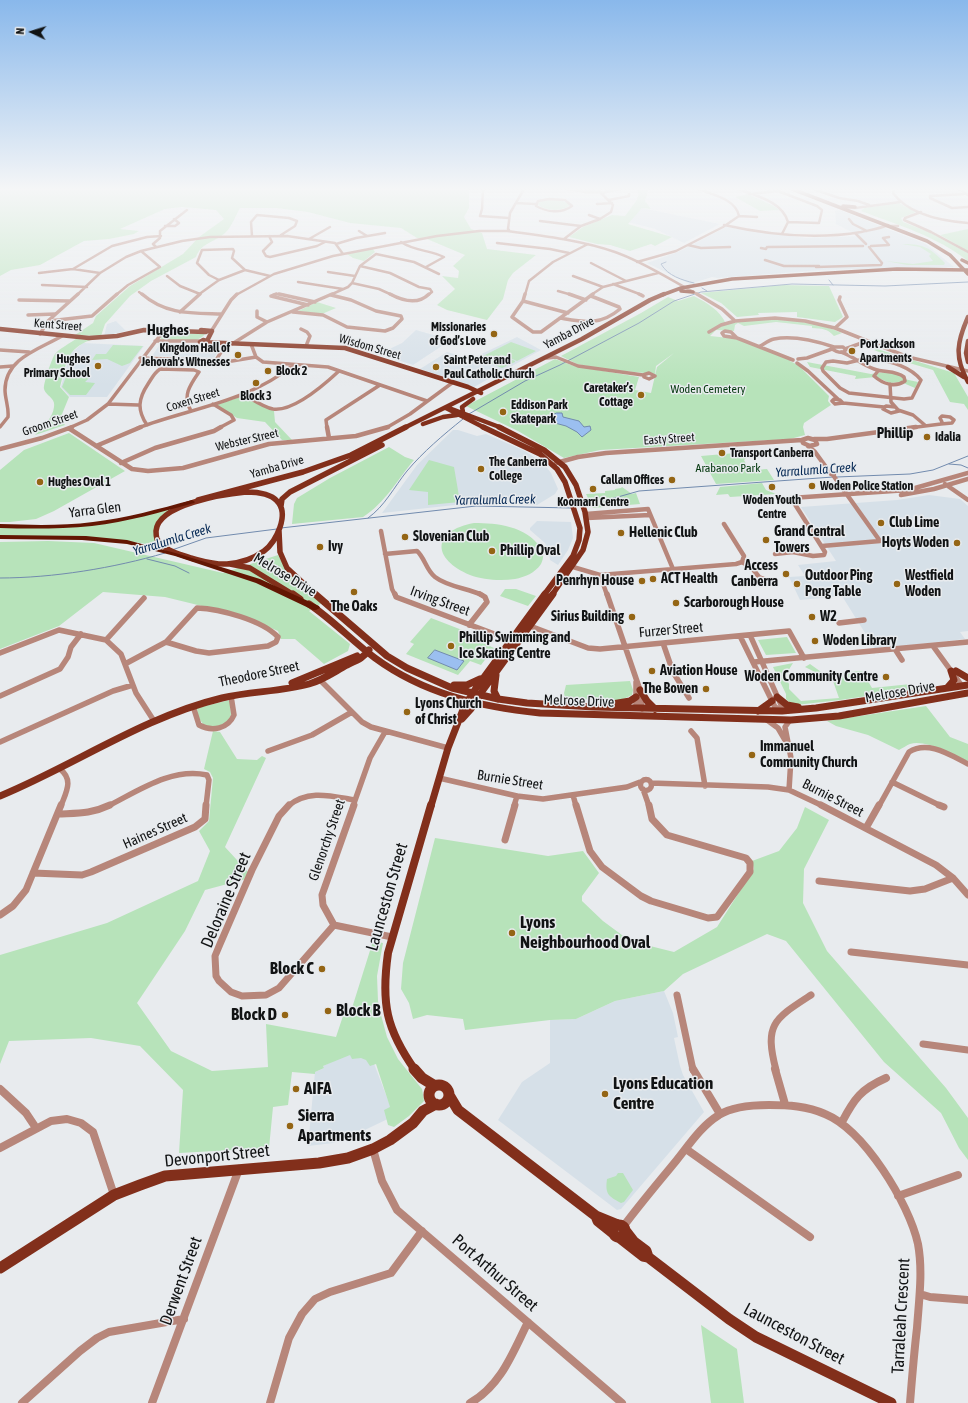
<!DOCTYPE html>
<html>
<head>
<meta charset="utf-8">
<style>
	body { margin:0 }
	#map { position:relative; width:968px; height:1403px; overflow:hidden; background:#e8ebee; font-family:"Asap Condensed",sans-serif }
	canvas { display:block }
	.north { position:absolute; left:12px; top:12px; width:40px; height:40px; -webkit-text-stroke:3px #e8ebee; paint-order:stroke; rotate:274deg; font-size:11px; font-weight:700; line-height:16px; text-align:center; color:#111314 }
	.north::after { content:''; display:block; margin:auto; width:14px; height:18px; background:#111314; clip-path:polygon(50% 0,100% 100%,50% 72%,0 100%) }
</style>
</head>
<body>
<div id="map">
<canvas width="968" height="1403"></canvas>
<div class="north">N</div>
</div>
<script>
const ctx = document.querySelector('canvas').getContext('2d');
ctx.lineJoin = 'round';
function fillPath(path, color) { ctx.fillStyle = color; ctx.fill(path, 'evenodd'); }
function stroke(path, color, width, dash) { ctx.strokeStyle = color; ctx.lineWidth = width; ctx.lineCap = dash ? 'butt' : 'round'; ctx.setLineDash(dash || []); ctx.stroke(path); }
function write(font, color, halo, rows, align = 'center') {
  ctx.font = font + ' "Asap Condensed",sans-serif'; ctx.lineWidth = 3; ctx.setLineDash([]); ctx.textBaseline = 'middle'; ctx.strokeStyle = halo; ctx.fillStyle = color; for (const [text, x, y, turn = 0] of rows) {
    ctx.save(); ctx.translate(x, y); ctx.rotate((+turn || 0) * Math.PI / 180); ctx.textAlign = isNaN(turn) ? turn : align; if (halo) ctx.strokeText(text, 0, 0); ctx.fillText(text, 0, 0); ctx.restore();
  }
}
fillPath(new Path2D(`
	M642,208L720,224L684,243L655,229L628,222Z
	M840,210L926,244L954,267L822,270L718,278L712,277L690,284L647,263L678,252L726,227L806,238L859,236L836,224L835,211Z
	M116,321L126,331L104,336L107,324Z
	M416,330L451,340L413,365L379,354L402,343Z
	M517,337L541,350L474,387L420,369L447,352L471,359Z
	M83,343L144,346L107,397H70L61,387L70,354Z
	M160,344L221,346L214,358L152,356Z
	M453,430H458L477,436L486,434L525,451L544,464L551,473L558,489L555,494L537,505L496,503L455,505L382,513L417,465Z
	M929,495L960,499L968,506V631L960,632L965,639L875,649L842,596L800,600L789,577L805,576L798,565L836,561L801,507L897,500Z
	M537,521L571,522L573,538L568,550L558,565L550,560L549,552L545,543L530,530V528Z
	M664,991L673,1013L678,1037L674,1038L680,1066L683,1075L704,1112L621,1209L617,1210L498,1120L522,1082L550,1063V1020L576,1019L615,1001Z
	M349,1054L373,1061L394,1116L348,1138L333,1143L308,1146L315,1072L324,1068L323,1066Z`), '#d6e0e8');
fillPath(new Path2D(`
	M0,189H469V208L464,217L471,229L482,233L487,249L536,255L513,273L508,280L503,299L487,320L447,310L437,305L455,289L442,276L458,278L459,271L453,266L465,255L427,239L417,238L401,228L350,223L308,212L276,208H240C236,215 231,228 225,233C214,243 202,242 196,257L151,281L130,296L105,324L101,336L75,335L93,323L96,316L130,286L183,254L199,237L224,219L216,210L182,207L165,209L120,229L139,231L134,234L109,239L84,241L40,265L11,270L0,276Z
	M636,189H649L645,201L651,209L642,208L628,224L672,237L655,246L651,244L630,251L610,245L597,244L569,237L583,227L612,215L625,216L636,201L639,194Z
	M748,194L774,206L779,210L760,211L735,197Z
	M543,200C552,200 563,198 570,205C562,212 546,211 538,205L539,202Z
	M899,203L916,212L901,218L903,222L929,232L968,253V261C936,236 898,225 861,211L864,208Z
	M968,229V251L940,235Z
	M902,244C925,244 930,248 945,263L944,265H907L886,261L913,264L933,261L929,256L931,254L920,247Z
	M373,249L375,252L364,261L353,258L347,254Z
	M783,285L829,286L843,317L835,322L797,317V312L758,313L759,315L737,317L721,303L701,293Z
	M694,296C707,303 720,310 726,324C762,317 808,318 842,333L834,336C827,328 822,329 812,328V326L776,322L744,326L738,323L735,325L734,331L716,330L710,336L738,339L790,358V361L798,365L829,396L828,401L831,405L804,423L803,427L805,435L790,439L600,450L564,458L518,431L466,406L555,359L574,366L639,377L635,390L651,393L657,367L674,353L656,366L655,374L603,369L577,364L561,356L641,313L668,297L678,301Z
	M317,302L336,308L322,314L298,311Z
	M164,333L205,334C197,345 176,340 163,340L160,338Z
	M76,339L91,340C66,348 66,365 60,387L69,397L60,419L65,425L35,435C42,428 53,418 54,407C56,398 46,396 44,389C43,384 52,358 55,354C60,348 69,344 76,339Z
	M511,342L536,351L517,361L493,351Z
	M113,345L143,346L130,363L122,366L107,359L110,354L107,359L92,360L96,354H108H106Z
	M877,349L954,373L968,397V410L964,404L950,402L933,370L899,360L874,350Z
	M493,351L515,361V362L502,368L479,358Z
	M807,362L871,374L892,371L904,379L918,382L915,388L901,382L890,383L876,377L855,379L856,376L810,367Z
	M66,377C74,377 82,378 90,377L85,382L95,383L86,395H70L62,387Z
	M243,396L274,411L275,422L292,440H282L265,422L237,418L216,405Z
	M69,433L125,471L54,511L36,519L10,522H0V470L24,450Z
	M389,447L405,457L414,460C398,479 385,503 363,517L292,524L294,504L297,498L330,478Z
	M747,452L749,456L744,460C750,473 754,470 767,469L774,480L716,484L701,456Z
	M429,460L454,467L460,502L428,505V492L409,490Z
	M762,483L766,490L776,494L730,497L728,494L716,495L720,487Z
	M622,487L632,494L636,493L640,504L593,508L586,494L605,493V491L615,490V489L621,488Z
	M176,508L161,520L156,542L157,546C105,535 53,537 0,536V528L74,527Z
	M474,523C497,523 526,526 540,547C544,552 544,558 541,564C535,573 525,577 515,579C501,581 483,580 470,575C432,559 431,531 474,523Z
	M48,541L94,543L223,573L278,555C288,575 305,588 322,603L309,611L350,644L348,651L324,664L295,639H281L278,631L243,616L165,597L103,592L59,626L0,649V542Z
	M505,589H516L536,596L528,606L500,596Z
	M431,618L475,635L472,638L494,648L481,665L470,661L458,675L406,654L414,644L410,642Z
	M787,637L796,653L766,655L758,640Z
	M793,663L785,676L789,684V689L801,701L839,698L833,681L805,667L810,664L824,674L862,671L872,688L911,684L914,689L840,700L796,705L791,704L786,699V694L773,667Z
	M630,681L633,690L632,695L619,701L565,698L564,693L566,685Z
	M230,700L231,715L228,721L221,726L212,727L203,724L198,717L197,708Z
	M926,706L950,737L968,744V761C954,755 925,739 910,744C907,745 903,748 899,750L868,735L836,726L827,721Z
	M213,731L220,732L237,759L257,760L262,756L266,758L225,847L248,872L246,879L205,890L185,931L137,1003L171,1051L212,1071L268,1067L266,1024L336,1037L346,1007L352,1008L373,941L383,943L377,976L378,1001L381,1015L387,1037L398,1059L422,1089L424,1101L409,1116L394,1127L388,1125L384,1110L390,1107L376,1064L370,1066L366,1060L361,1058L352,1059L350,1055L323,1066L324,1068L315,1072V1074L292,1072L288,1105L273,1107L269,1148L179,1153L183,1090L140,1046L91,1038L9,1041L0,1064V955L107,923L198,881L210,851L199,831L209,821L213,778L210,772L204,769Z
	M805,807L829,820L804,869L803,903L827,951L946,1088L968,1118V1160L959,1148L941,1113L884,1062L786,941L767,934L683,974L664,991L615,1001L576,1019L550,1020L465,1030L463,1019L427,1015L413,1019L409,1003L401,989L403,963L435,838L548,856L583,851L599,873L582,896V901L603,921L630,941L674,952L717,927L754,869L752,861L779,851L797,828Z
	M618,1173H623L633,1190L624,1202L621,1203C608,1196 605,1194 607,1179L616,1176Z
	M701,1325L737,1349L744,1403H711Z`), '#b7e3ba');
const water = new Path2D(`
	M557,413H562L563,417L579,421L584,427L590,426L591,430L582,437L577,432L566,426L555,423L550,416Z
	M435,650L464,661L457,670L428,658Z`);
fillPath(water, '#9bbff0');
stroke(water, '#728bae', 1);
stroke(new Path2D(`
	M666,262L661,264C668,276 682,280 694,283
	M829,280L833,285
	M702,288L707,291
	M469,414L525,381L560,365L639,323L674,301L701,292L792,284L885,286L968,282
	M949,464L961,465L968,468
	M837,477L910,474L933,470L968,456
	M586,506L639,491L833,477
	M368,518C385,506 394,487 407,471C423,452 443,435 463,419
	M281,528L476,506L572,508
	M172,550L206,538L277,529
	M147,559L175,566L189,573
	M0,578C53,578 114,568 165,553`), '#728bae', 1);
stroke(new Path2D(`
	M483,189L482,209L480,216L509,218
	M567,189L586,192H601
	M738,189C756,196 782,201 788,222L782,234
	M894,189L893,193C909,215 942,221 968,223
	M959,189L968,195
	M816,190L839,198L858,201L869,205
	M601,193L620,189
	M749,194L778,191L817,206L822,210L819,223L788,222
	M964,194L930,196V198L952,208L968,207
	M549,199L565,200L572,206C561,214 547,212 536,206L538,201Z
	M609,200L629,196V194
	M516,203L536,204
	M597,204L612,203
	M840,207L855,208L900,202
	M921,212L905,218L904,220L931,232L968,252
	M589,215L600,219
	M739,216L757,217
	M849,219L853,224L867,231
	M540,221L581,226
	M724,225C769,235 815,240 861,232C870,230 879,229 888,225
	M165,226H175L179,223L174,219
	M885,226H898
	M508,229L510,213L524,189
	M359,231L367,236
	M507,231C543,236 580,240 615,252C644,262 672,281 699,295
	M856,234L866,244
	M252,236L251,222L257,215L289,218L297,221L295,226L281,235
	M269,236L272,242L263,251L266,256L270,257L317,246L325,242
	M309,239L330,227
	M564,239L581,226L600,219L611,212L613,205L597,189
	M401,242C414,251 430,250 444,257L426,267
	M497,243L550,249L569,253
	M336,244L356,238L385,233
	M688,245L701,248L730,247
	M871,246L889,245L883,238L889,237
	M156,247L153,244L160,238V231L187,210
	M768,247L863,246
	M761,248L766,249L767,247
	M376,254L414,262L439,274
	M765,260L784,266H819
	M637,262L676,251L723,227L739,216C736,199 713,195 699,189
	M591,263L626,281
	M360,266L390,273L419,287L430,289L432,292L428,295
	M816,267L881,265L882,263L869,247
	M328,272L355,276
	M39,273L73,269
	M100,273L73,269L112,246L147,237L161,236
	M167,276L180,286L200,294
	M573,276L603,287
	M219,280L209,275L197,263L202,250L233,249L234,251L232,258L245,270L270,276
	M298,282L343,289
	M352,283L379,289L392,295
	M613,284L642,295
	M42,285L87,287
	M558,291L572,295
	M139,292L143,295
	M77,295L100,273L126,257L141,251L182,241L210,237L287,236L335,243L343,254
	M116,295L128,285L160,267L141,251
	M198,295L219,280L245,270
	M236,295L274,274L333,256L437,236L479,231H507L509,230L508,229
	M273,295L277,294L284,295
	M330,295L348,287L352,283L360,266L376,254
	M331,295H333
	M525,295L529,281L553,262L588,244
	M591,295L603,287L658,273`), '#b7867a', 2.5);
stroke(new Path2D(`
	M142,294C166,315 192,313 222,314
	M276,294L271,296L308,305
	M279,294L315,302
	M390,294C403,301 418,305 429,294
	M525,294L523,301L512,317L533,332H541L593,294
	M569,294L586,300
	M639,294L643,296
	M697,294L722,309L734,320
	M19,300L70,301
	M523,301L568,313
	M257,311V317L267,322
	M180,312L200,294
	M293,312L323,315L347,327L385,331L393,328L402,319L401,316L376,311L351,300L331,295
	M28,315L55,314
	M560,318C584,322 600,326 620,309L619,307L591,296
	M49,321L92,316L117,294
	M835,328L847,317L839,300L840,297
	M301,329L307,332L310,336L306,346
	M212,330L231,300L237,294
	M725,331L731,332L737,338L724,336L722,333Z
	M709,332L721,325L735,321L775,318L805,321L835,328L908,357L968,371
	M40,334L48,321L78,294
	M737,338L793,360
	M155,341H201
	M232,344L267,322L332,294
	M251,344L256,357L263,362L328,367L427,401
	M760,346C764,344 769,340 774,339C794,335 816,341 834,347
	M834,347H843L846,350C841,354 837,352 832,349Z
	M845,349L867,341
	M0,350L29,352
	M841,352C853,356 862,365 874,369C885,373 895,370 904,377L905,381C895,388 883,384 874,376L878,371
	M140,358L232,361L256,357
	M547,358L556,357L578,366L643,375
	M868,358C886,360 909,365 921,380L912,398L904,399L849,393L840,388L823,371L822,368L826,362L833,361L847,363Z
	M798,359L807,358L832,349
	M216,360L227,343
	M797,363L808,371L838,399
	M0,367L13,366
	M649,373L655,376L649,379L644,377L643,375Z
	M890,384L891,402L899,411L891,413L883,409L886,406L895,407
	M243,394C252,399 263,407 273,409C294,412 325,384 339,371
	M834,399L840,400L843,403L835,404L832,401Z
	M843,403L884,407
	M108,404L138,405
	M213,404L231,415L234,420L219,428
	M898,410L913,415L926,426
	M942,416L950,417L954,420L952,423L941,424L942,422L940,418Z
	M147,425C137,410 138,399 148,384C152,378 154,373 160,369L194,370L199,372C190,385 182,396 191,411
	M0,427L8,417C9,407 5,399 5,390C5,358 40,349 62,336
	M69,428L87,420L108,404L165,329
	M138,428C191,408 249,402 293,365
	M327,428L326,420L380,385
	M386,428L410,414L452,383
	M909,428L941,424`), '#b7867a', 3.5);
stroke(new Path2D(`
	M327,427L329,438
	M70,429L132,469L148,471L183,468L269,444L356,436L388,427
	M808,438L815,440L817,444L810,446L803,443L802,440Z
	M814,439H827L916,427
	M96,446L141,427
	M808,446L815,452L831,474H834
	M0,449L42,438L72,427
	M121,463L155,448L214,431L221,427
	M556,463L578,457L606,453L802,440
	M945,484L968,500
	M901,495L934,489L968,479
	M791,498L908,490L968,473
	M586,514L648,509L673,569
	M587,518L650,515
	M724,524L744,556L742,562
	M381,531L392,589L395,595
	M822,546L880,541L833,475
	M385,554L417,551C425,558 426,570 435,577C448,587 467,588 482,595
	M775,554L793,552L813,556L824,555L825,552L791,498
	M742,562L752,568L759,577L772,582
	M573,567L600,575L736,564L742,562
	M600,575L607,595`), '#b7867a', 4.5);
stroke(new Path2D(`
	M395,594L396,597L513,641
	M607,594L640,690L642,709
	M197,608C220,609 262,620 278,637L276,642L268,646L209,653L196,651L166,642Z
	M839,623L864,620
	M469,625L487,602L485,597L480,594
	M530,626L588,648L600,649L789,631L804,658
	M750,635L782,707V711
	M740,636L775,707L782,711
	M106,640L144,598
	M663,643L673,672L689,698
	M933,646L962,686
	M895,649L902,660
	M0,653L59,630L106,640L121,654L136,693L154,721
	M754,662L968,642
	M125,664L166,642
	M320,680L362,722L371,727L448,748
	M636,682V708
	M0,696L60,669L68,657L71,647L81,634
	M193,706L199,725C212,732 228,729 234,715L231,696
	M767,720L778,728L785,740
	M691,731L697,738L705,786
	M0,742L113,691L133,685
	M268,751L312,735L352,712
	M60,769C74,780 66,792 61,806
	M439,778L517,796L543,799L627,787L640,782
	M640.5 785a5.5 5.5 0 1 1 11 0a5.5 5.5 0 1 1-11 0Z
	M892,782L941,806
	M651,783L768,787L789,790L823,806
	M643,789L649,806
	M789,790L791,758L785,727L790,720
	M573,795L576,806
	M108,806C138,791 172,767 207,775L209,780L206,806
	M288,806C308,789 331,796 355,800
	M353,806L370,758L385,732
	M514,806L517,796
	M879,806L909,752C928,740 950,755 968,764`), '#b7867a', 5.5);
stroke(new Path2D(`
	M289,805L279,816L252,870L220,944L215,956L216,976L219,981L231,992L242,996L266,995L279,988L334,925
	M354,805L322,895L323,905L334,925L392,937
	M576,805L590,851L602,867L641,896L651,901L708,918L717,917L750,872V863L746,858L667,835L652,819L649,805
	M821,805L936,865L953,878L968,895
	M939,805L944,807
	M58,814C78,813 91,814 110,805
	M866,828L879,805
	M505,840L515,805
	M33,873L82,875L91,872L195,827L205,819L206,805
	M819,881L910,891L925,889L953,878
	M0,915L13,906L26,890L61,805
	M851,952L968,965
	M677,995L693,1070
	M923,1044L968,1050
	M776,1070C764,1024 774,1019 811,995`), '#b7867a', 7);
stroke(new Path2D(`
	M693,1069L720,1114
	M775,1069L785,1104
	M0,1089L26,1113L36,1128
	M842,1122C854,1099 861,1089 886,1078
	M0,1148L51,1121L67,1119L81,1123L93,1132L114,1195
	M373,1149L382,1181L397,1210L622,1403
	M686,1149L810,1237
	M898,1196L958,1175
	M623,1227C640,1204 658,1183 676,1161C689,1145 701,1126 719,1115C733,1106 753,1105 769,1105C788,1105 807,1106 825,1114C864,1130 909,1203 918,1244C923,1271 919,1300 917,1328C914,1353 912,1378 910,1403
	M920,1294L930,1297L968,1300
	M22,1403L80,1351L97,1338L109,1332L184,1319
	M152,1403L239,1169
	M270,1403L289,1338L302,1314L315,1299L330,1292L391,1273L422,1231
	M470,1403C501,1386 513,1352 528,1322`), '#b7867a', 8);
stroke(new Path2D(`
	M792,189L927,241L950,255L968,274
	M843,206L855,207
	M962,260L968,263
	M681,291L693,292
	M662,295L681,288L732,279L897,269L968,270`), '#822f1b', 3.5);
stroke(new Path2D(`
	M968,317C957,342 954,357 968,382
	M0,329L89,338L117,336L144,330L206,332
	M201,330L212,331L207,341
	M207,341L203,340L200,342L345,348L468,387L481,393
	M968,341L966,353L968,362
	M948,367L964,377
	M446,408L485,428
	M449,408L502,428
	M463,412L462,407L473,399
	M423,424L443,417L457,415
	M404,428L582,339L650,300L664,294`), '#822f1b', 4.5);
stroke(new Path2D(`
	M483,427L540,454L557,469L565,482L580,528L579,540L573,556L544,595
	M499,427L544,450L565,467L576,485L585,512L588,532L583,550L552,595
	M246,492C256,492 270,493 277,501C290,514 276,542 264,551C253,559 240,563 227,564C215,565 203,561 191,558C180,554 164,551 157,539C156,536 156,534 156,531C158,504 225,494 246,492Z
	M198,500L303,472L351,455L406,427
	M281,506L282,499L290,492L382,445
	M279,531L280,552L287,568L316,595
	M230,564L250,568L294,595`), '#822f1b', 5.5);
stroke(new Path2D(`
	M293,594L300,599
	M315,594L387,656L407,668L452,688L498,699L527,703L594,707L782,711L816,708L968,685
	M309,604C333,620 352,641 375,658C424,694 481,707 540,713L791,720L839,716L968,693
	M956,671L968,678
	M496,675L494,691L498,699
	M292,683L357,656
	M454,685H467L480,679
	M947,688L954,680L951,671
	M640,690L647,701L655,709
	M777,697L787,705L798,707
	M612,704L630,701L636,697
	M758,711L772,701
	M462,719L471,709L483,690L553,594
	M0,796C75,765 143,717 222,698C250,691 280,692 309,684C323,680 334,672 347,665C355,661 364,658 369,650
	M431,806L448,748L464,707L476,688L545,594`), '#822f1b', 7);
stroke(new Path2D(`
	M415,1070C386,1029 381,1003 388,953L431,805`), '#822f1b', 8);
stroke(new Path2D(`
	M414,1069L422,1078L435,1086
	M429 1095a10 10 0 1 1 20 0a10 10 0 1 1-20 0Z
	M449,1095L458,1110L596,1216L598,1221L613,1233
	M596,1216L618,1225
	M613 1231a6 6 0 1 1 12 0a6 6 0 1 1-12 0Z
	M624,1229L634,1242L646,1251L648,1257L729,1319L756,1337L891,1403
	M620,1238L643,1256L648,1257
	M0,1268L114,1195L140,1185L165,1176L319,1163L348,1158L373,1149L390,1140L413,1123L423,1111L436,1104`), '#822f1b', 11);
fillPath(new Path2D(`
	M192,500L195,502L194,503C161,512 127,522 92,526C62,529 31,529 0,528V524C31,525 62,526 93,522C126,518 159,509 192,500Z
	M0,535L86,536L127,540L179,554L260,579L319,606L320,608L316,610H313L256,583L175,556L127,544L82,540L0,539Z`), '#631603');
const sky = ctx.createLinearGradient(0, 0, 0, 386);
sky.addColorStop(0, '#89b8eb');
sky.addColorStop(0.49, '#f5f6f7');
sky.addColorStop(1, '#f5f6f700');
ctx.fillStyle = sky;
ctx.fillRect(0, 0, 968, 386);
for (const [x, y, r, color] of [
	[494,334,4,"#946514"],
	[852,351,4,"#946514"],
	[238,355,4,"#946514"],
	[98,366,4,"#946514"],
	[436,367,4,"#946514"],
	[268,371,4,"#946514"],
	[256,383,4,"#946514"],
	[641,395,4,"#946514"],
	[503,412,4,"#946514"],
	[927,437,4,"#946514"],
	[722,453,4,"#946514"],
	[481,469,4,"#946514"],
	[672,480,4,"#946514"],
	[40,482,4,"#946514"],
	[812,486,4,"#946514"],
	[772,487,4,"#946514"],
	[593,489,4,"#946514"],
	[881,523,4,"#946514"],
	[621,533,4,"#946514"],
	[405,537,4,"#946514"],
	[766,540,4,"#946514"],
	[957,543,4,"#946514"],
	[320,547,4,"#946514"],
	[492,551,4,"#946514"],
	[786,574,4,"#946514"],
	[653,579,4,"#946514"],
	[642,581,4,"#946514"],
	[797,584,4,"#946514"],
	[897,584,4,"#946514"],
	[354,592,4,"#946514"],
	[676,603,4,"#946514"],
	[632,617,4,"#946514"],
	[812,617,4,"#946514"],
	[815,641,4,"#946514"],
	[451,646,4,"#946514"],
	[652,671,4,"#946514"],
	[886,677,4,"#946514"],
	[706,689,4,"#946514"],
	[407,712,4,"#946514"],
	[752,755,4,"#946514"],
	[512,933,4,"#946514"],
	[322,969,4,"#946514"],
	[328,1011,4,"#946514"],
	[285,1015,4,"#946514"],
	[296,1089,4,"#946514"],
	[605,1094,4,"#946514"],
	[290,1126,4,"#946514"]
]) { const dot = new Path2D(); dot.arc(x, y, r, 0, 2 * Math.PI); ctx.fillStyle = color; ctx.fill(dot); stroke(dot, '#e8ebee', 1.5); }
write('12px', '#111314', '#e8ebee', [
	["Kent Street",58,325,5],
	["Yamba Drive",569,333,-28],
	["Wisdom Street",370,347,16],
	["Coxen Street",193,400,-17],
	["Groom Street",50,423,-19],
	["Easty Street",669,439,-4],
	["Webster Street",247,440,-13],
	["Yamba Drive",277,467,-16]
]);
write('bold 12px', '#111314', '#e8ebee', [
	["Missionaries",486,327,"right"],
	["of God’s Love",486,341,"right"],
	["Port Jackson",860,344],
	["Apartments",860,358],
	["Kingdom Hall of",230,348,"right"],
	["Jehovah's Witnesses",230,362,"right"],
	["Hughes",90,359,"right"],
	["Primary School",90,373,"right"],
	["Saint Peter and",444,360],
	["Paul Catholic Church",444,374],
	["Block 2",276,371],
	["Caretaker’s",633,388,"right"],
	["Cottage",633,402,"right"],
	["Block 3",256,396,"center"],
	["Eddison Park",511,405],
	["Skatepark",511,419],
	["Idalia",935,437],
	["Transport Canberra",730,453],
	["The Canberra",489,462],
	["College",489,476],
	["Callam Offices",664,480,"right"],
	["Hughes Oval 1",48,482],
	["Woden Police Station",820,486],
	["Woden Youth",772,500,"center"],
	["Centre",772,514,"center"],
	["Koomarri Centre",593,502,"center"]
], 'left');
write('12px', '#00350b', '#e8ebee', [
	["Woden Cemetery",708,389],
	["Arabanoo Park",728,468]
]);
write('italic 13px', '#052854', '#e8ebee', [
	["Yarralumla Creek",816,470,-4],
	["Yarralumla Creek",495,500,-1],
	["Yarralumla Creek",172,540,-17]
]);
write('14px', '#111314', '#e8ebee', [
	["Yarra Glen",95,510,-7],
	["Melrose Drive",285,575,31],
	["Irving Street",440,601,20],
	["Furzer Street",671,630,-5],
	["Theodore Street",259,674,-12],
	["Melrose Drive",900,692,-10],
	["Melrose Drive",579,701,2],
	["Burnie Street",510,780,9],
	["Burnie Street",833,798,27],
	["Haines Street",155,831,-24],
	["Glenorchy Street",327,840,-71]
]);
write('bold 14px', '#111314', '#e8ebee', [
	["Club Lime",889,523],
	["Grand Central",774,532],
	["Towers",774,548],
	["Hellenic Club",629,533],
	["Slovenian Club",413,537],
	["Hoyts Woden",949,543,"right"],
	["Ivy",328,547],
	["Phillip Oval",500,551],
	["Access",778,566,"right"],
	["Canberra",778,582,"right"],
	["Outdoor Ping",805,576],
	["Pong Table",805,592],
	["Westfield",905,576],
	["Woden",905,592],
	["ACT Health",661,579],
	["Penrhyn House",634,581,"right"],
	["Scarborough House",684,603],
	["The Oaks",354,607,"center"],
	["Sirius Building",624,617,"right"],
	["W2",820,617],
	["Phillip Swimming and",459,638],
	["Ice Skating Centre",459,654],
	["Woden Library",823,641],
	["Aviation House",660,671],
	["Woden Community Centre",878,677,"right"],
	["The Bowen",698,689,"right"],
	["Lyons Church",415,704],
	["of Christ",415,720],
	["Immanuel",760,747],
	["Community Church",760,763]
], 'left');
write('bold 15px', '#111314', '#e8ebee', [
	["Hughes",168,330],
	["Phillip",895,433]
]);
write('17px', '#111314', '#e8ebee', [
	["Launceston Street",387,897,-74],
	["Deloraine Street",226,900,-67],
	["Devonport Street",217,1156,-6],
	["Port Arthur Street",495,1273,41],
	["Derwent Street",181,1281,-70],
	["Tarraleah Crescent",901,1316,-87],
	["Launceston Street",794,1334,28]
]);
write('bold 17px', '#111314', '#e8ebee', [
	["Lyons",520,923],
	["Neighbourhood Oval",520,943],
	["Block C",314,969,"right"],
	["Block B",336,1011],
	["Block D",277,1015,"right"],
	["Lyons Education",613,1084],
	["Centre",613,1104],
	["AIFA",304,1089],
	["Sierra",298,1116],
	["Apartments",298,1136]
], 'left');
</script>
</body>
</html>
